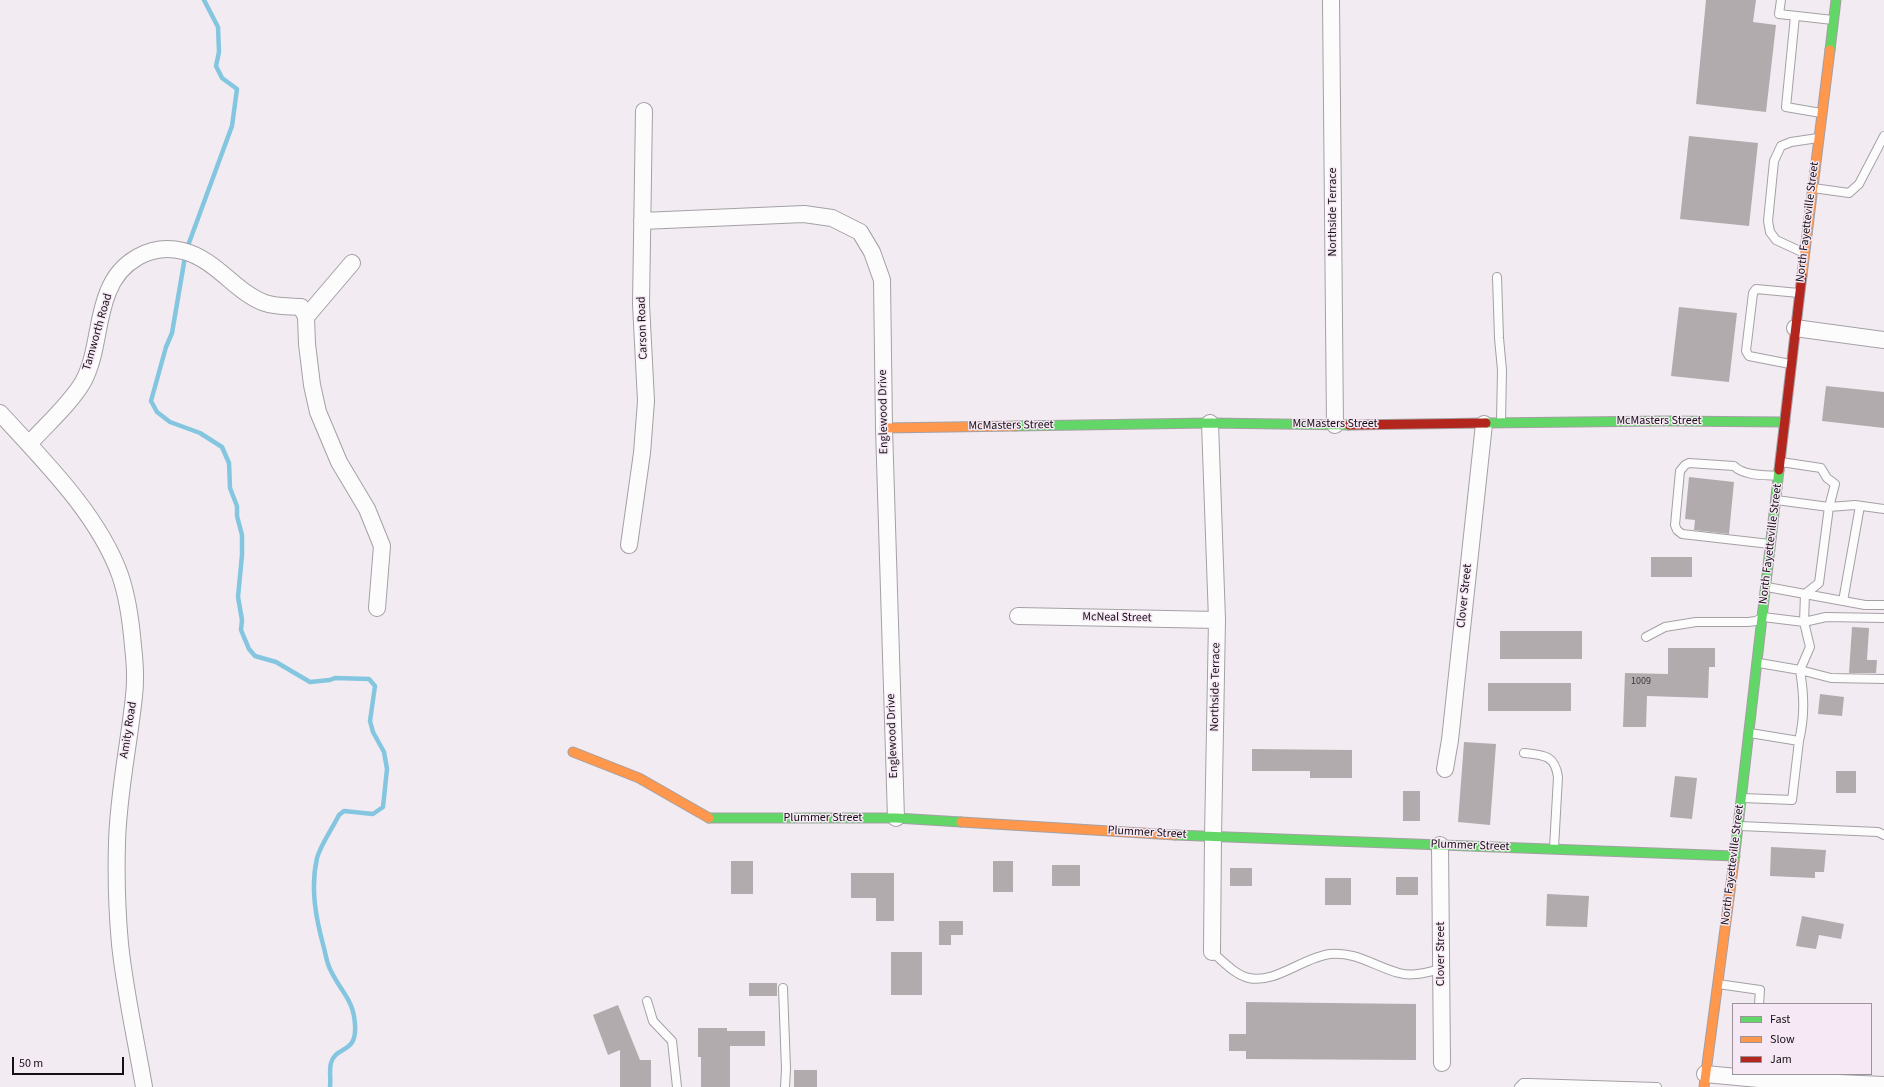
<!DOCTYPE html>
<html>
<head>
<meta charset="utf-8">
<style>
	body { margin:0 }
	#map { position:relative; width:1884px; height:1087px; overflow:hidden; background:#f2ecf2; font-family:"Source Sans 3",sans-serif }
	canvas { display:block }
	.legend { position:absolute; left:1732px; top:1003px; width:140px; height:72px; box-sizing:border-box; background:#f6e8f5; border:1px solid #9c929b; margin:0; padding:5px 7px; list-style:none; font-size:12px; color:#151015 }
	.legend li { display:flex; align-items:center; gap:8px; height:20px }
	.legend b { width:20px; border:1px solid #9c929b }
	.scale { position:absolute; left:12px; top:1057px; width:112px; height:18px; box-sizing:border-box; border:2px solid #151015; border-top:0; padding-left:5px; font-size:12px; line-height:14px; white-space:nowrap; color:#151015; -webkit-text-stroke:3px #f6e8f5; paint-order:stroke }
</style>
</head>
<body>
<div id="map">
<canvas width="1884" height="1087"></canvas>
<ul class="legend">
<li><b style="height:5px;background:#63d668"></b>Fast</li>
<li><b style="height:5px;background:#ff974d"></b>Slow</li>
<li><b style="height:5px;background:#b3261e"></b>Jam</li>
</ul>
<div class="scale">50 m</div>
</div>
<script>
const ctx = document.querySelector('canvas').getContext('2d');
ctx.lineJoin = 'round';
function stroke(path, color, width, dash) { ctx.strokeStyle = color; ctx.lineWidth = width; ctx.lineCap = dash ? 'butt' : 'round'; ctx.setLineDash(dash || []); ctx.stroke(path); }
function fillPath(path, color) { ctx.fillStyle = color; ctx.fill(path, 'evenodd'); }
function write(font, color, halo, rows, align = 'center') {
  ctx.font = font + ' "Source Sans 3",sans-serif'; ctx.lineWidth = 3; ctx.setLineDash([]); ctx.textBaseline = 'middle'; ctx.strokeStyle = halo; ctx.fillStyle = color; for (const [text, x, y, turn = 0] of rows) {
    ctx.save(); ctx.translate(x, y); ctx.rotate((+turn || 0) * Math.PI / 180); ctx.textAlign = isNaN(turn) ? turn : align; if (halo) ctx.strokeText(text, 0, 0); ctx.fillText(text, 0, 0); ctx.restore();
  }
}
stroke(new Path2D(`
	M204,0L218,27L219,52L216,66L222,78L237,89L232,126L186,251L172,333L166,347L151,401L157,412L170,422L200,433L222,447L229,463L230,488L237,506V516L242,535V555L238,597L242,620L241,630L249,649L255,656L276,662L310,682L330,680L335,678L369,679L375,686L370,721L373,732L384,752L387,769L383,807L373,814L344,811L339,815C332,829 321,844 317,858C310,889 316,919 324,948C326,956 327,964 331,971C341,992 354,1000 355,1025C357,1055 336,1045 331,1063C329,1070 331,1080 330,1087`), '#84c6e0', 4.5);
fillPath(new Path2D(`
	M1706,0H1756L1753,22L1776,25L1766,112L1696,104Z
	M1689,136L1758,143L1749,226L1680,219Z
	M1679,307L1737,313L1729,382L1671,376Z
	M1826,386L1884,392V428L1822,421Z
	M1689,477L1734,482L1729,534L1694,530L1695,520L1685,519Z
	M1651,557H1692V577H1651Z
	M1852,627L1869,628L1867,660H1877L1876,673H1849Z
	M1500,631H1582V659H1500Z
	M1668,648H1715V667H1709L1708,698L1647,696L1646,727H1623L1625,673L1668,674Z
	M1488,683H1571V711H1488Z
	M1820,694L1844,697L1842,716L1818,714Z
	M1464,742L1496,744L1490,825L1458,822Z
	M1252,749L1352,750V778H1310V771H1252Z
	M1836,771H1856V793H1836Z
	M1675,776L1697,778L1692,819L1670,817Z
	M1403,791H1420V821H1403Z
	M1771,847L1826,850L1824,872H1815V878L1770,876Z
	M731,861H753V894H731Z
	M993,861H1013V892H993Z
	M1052,865H1080V886H1052Z
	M1230,868H1252V886H1230Z
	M851,873H894V921H876V898H851Z
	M1396,877H1418V895H1396Z
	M1325,878H1351V905H1325Z
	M1547,894L1589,896L1587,927L1546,926Z
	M1802,916L1844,924L1841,939L1819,935L1816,949L1796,946Z
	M939,921H963V935H951V945H939Z
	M891,952H922V995H891Z
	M749,983H777V996H749Z
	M1246,1002L1416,1004V1060L1246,1059V1051H1229V1034H1246Z
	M618,1005L640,1060H651V1087H620V1050L608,1055L593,1015Z
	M698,1028H727V1031H765V1046H730V1087H701V1057H698Z
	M794,1070H817V1087H794Z`), '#b1abad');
const lane = new Path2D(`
	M1781,0L1779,14L1833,20
	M1795,16L1786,107L1821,113
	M1813,188L1849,193L1859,184L1884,136
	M1802,252L1776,240L1770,232L1768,221L1774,161L1781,146L1791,142L1818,138
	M1497,277L1499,338L1502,370L1501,422
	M1790,364L1749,356L1746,351L1753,293L1756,289L1799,293
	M1781,462L1821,468L1827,478L1835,484L1829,507L1855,505L1884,509
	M1776,500L1829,507L1819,583L1805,594
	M1770,544L1682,534L1677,530L1675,525L1680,471L1685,465L1689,463L1734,466C1744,476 1764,475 1778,476
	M1767,587L1805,594L1804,622L1826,617L1884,618
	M1805,594L1865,605H1884
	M1843,601L1860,506
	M1646,637L1665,627L1696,622H1748L1756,621L1763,617L1804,622L1810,647L1800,670L1831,678L1884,679
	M1759,663L1800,670C1804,695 1805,715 1799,741
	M1524,753C1544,755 1555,755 1558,777L1554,848
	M1743,798L1792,800L1799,741L1750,733
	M1740,826L1878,832L1884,835
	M1212,952C1223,961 1235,975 1249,978C1275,984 1304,957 1330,954C1355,951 1376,967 1399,973C1413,977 1427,972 1441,969
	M1718,984L1760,990L1759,1004
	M783,988L786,1069L785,1087
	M647,1001L653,1021L672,1041L677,1087
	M1519,1087L1523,1083H1529L1657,1087`);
const street = new Path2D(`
	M1331,0L1335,425
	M642,221L804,214L832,218L860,232L872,252L882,280L884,428L896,818
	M306,317L352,263
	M1795,328L1884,340
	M0,413C43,460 98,514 120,575C128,598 131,622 133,646C135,663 136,680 134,696C129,745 118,794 117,843C116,877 117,911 120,944C125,992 136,1040 144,1087
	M1210,423L1217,620L1213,837L1212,952
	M29,444C46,425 70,404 83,382C98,354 96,321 108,292C120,261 151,243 183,251C216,259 236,293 265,303C276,307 290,306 301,307L306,317L307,344L312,385L318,412L339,462L367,509L382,546L377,608
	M629,545L642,453L646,401L641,304L644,111
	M1018,616L1217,620
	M1445,769L1450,740L1484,424
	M1440,845L1442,1063
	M1705,1074L1769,1080L1884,1085`);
const fast = new Path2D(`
	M1830,50L1836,0
	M1486,423L1665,421L1785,422
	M1016,426L1210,423L1349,425
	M709,818H896L961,822
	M1175,835L1735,856
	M1734,861L1779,470`);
const slow = new Path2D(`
	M1802,275L1830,50
	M884,428L1016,426
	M573,752L639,778L709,818
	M961,822L1175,835
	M1704,1087L1734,861`);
const jam = new Path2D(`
	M1349,425L1486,423
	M1779,470L1802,275`);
stroke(lane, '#a4a0a4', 10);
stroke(street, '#a4a0a4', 18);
stroke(fast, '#a4a0a4', 11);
stroke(slow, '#a4a0a4', 11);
stroke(jam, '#a4a0a4', 11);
stroke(lane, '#fdfcfd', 8);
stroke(street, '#fdfcfd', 16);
stroke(fast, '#63d668', 9);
stroke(slow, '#ff974d', 9);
stroke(jam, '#b3261e', 9);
write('10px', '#3c373b', null, [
	["1009",1641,682]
]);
write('12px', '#151015', '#f6e8f5', [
	["Northside Terrace",1333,212,-90],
	["North Fayetteville Street",1808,222,-83],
	["Carson Road",643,328,-92],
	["Tamworth Road",98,332,-74],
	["Englewood Drive",884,412,-91],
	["McMasters Street",1659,421],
	["McMasters Street",1335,424],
	["McMasters Street",1011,426,-1],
	["North Fayetteville Street",1771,544,-83],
	["Clover Street",1465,596,-84],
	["McNeal Street",1117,618,1],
	["Northside Terrace",1216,687,-89],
	["Amity Road",129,730,-81],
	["Englewood Drive",893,736,-92],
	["Plummer Street",823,818],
	["Plummer Street",1147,833,3],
	["Plummer Street",1470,846,2],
	["North Fayetteville Street",1733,865,-83],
	["Clover Street",1441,954,-90]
]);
</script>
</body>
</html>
